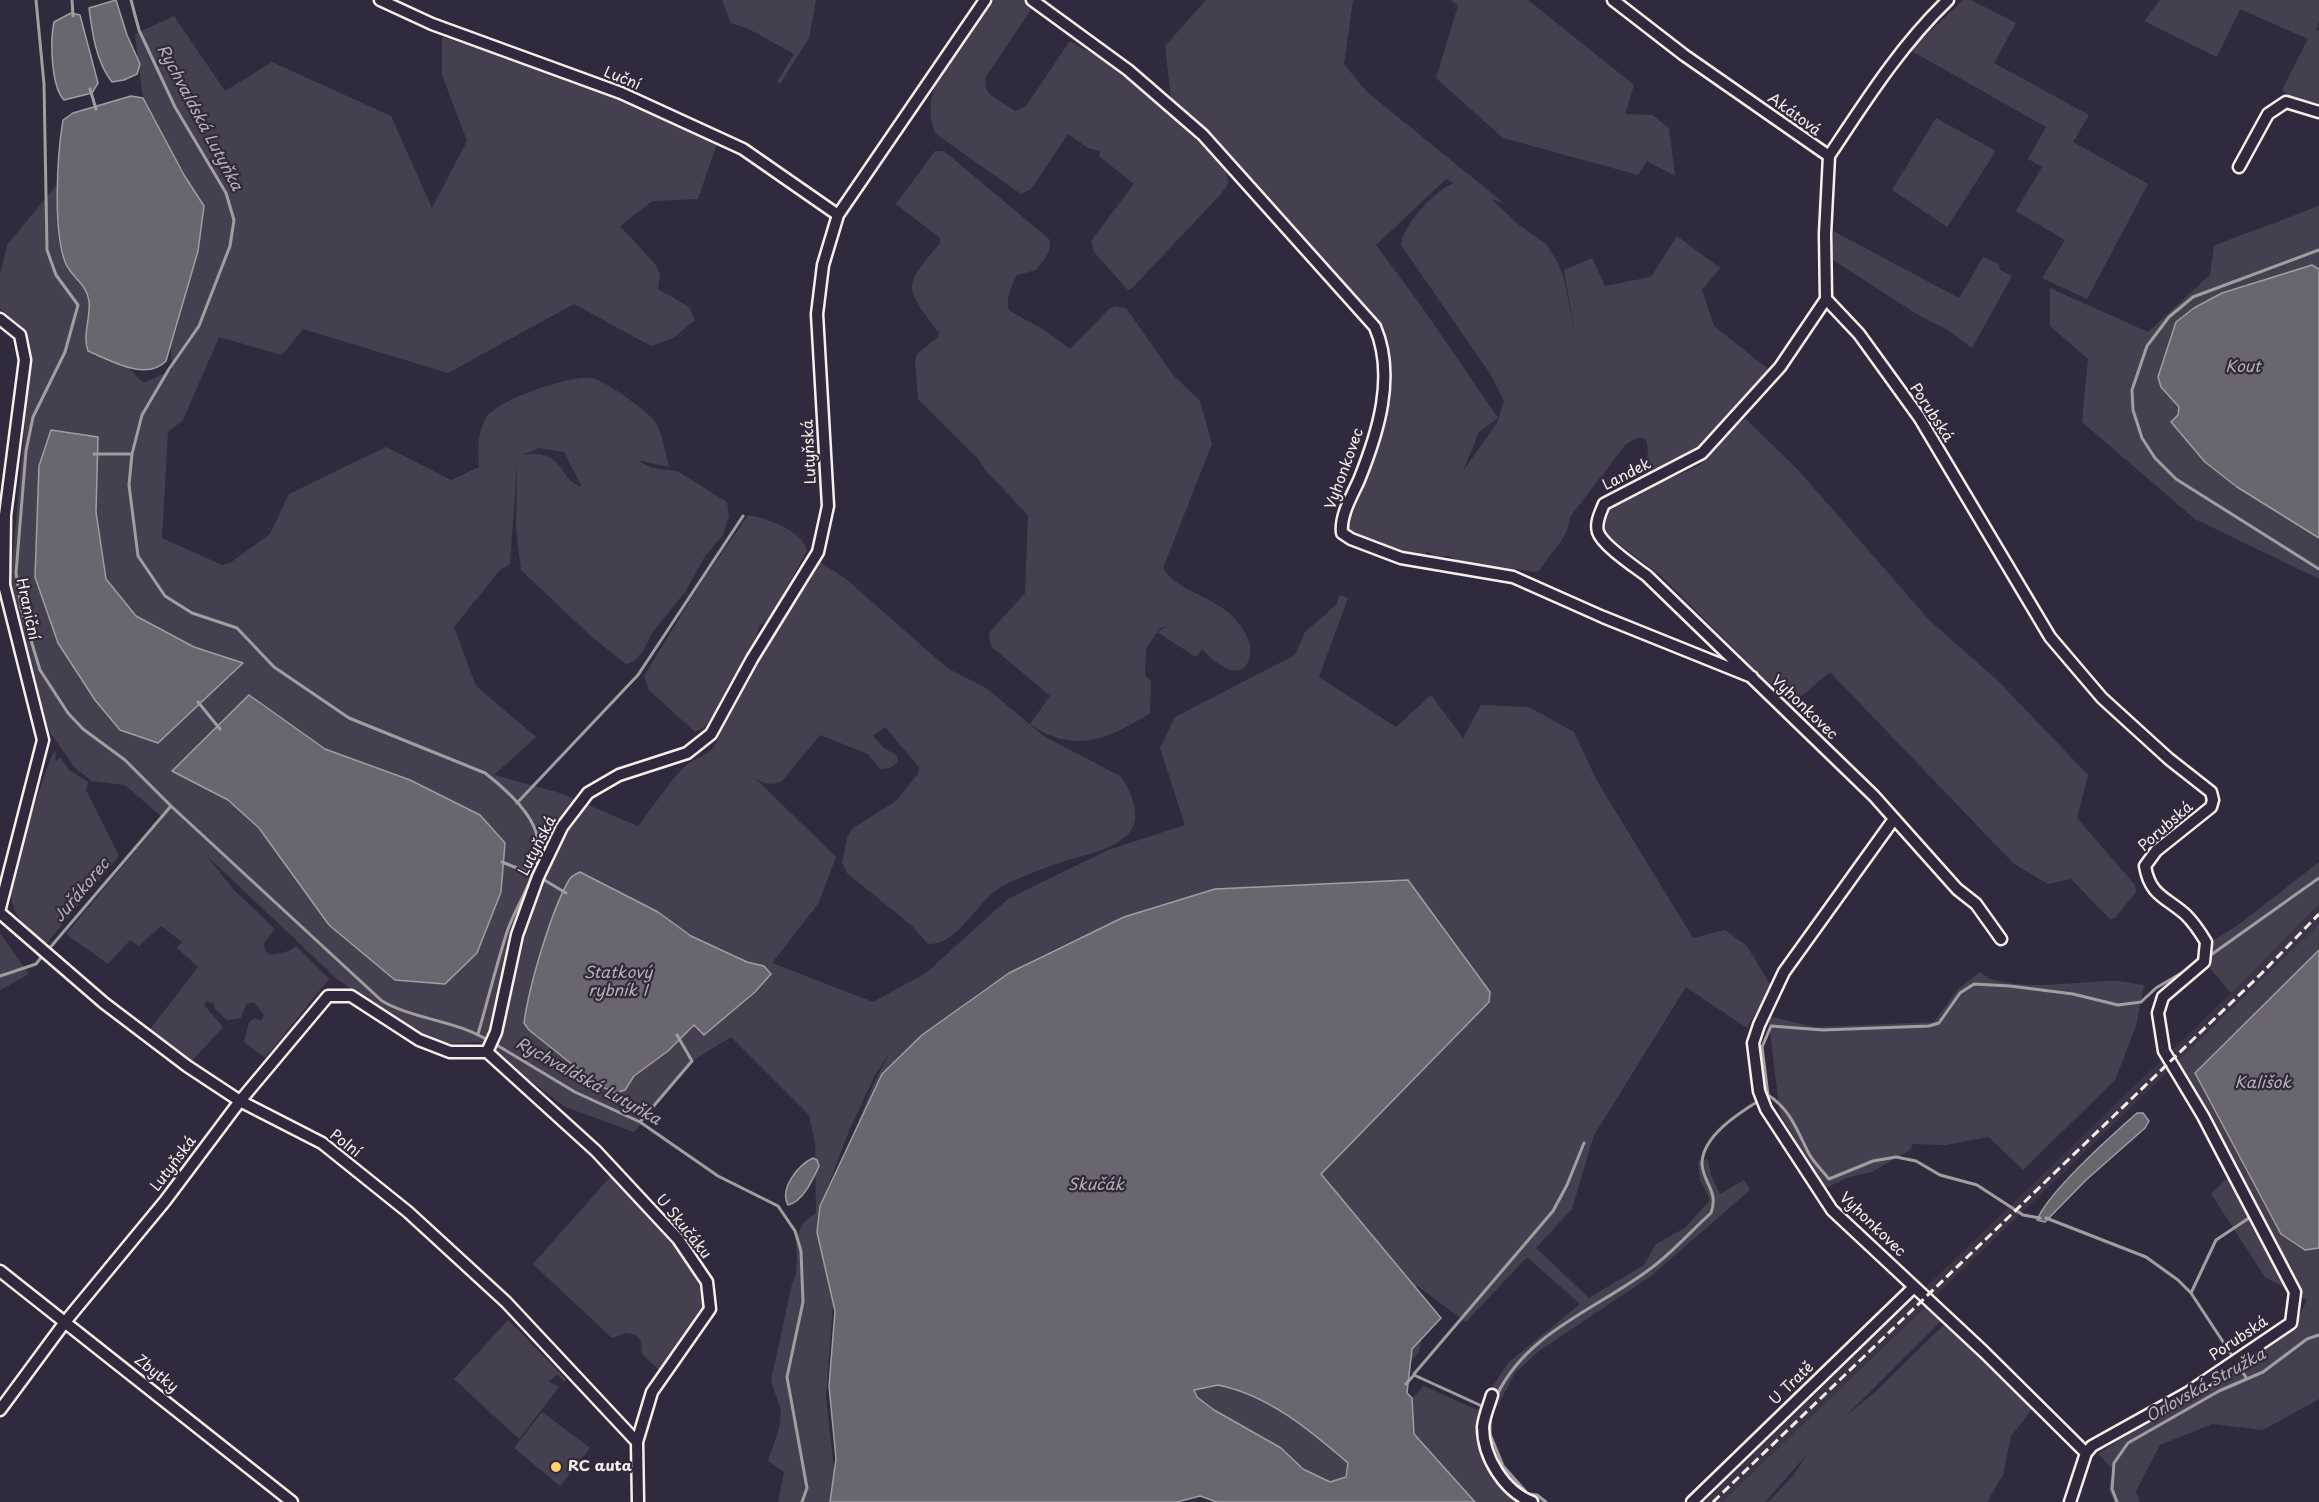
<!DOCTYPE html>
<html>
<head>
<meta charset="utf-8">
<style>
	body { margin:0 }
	canvas { display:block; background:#2f2a3d }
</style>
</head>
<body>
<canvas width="2319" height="1502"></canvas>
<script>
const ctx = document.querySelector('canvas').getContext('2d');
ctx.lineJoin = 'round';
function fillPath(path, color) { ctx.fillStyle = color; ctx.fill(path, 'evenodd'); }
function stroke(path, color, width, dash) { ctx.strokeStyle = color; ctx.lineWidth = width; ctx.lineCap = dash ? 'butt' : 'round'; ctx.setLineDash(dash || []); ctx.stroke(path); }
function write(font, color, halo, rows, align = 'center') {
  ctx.font = font + ' "Playpen Sans",sans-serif'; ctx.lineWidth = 4.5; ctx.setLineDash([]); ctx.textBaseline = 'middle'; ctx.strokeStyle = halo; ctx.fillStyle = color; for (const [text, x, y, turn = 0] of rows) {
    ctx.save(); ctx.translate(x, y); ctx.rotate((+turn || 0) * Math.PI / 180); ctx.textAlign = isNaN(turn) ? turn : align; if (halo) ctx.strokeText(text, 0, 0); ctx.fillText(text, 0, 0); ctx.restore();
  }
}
fillPath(new Path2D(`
	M2319,904V924L2265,978L1722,1502H1703L2231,993Z`), '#3b3647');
fillPath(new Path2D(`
	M722,0H816L809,38L780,84L777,82L794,54L747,28L731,23Z
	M991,0H1025L1034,5L985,78L986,88L989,94L1015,111L1026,106L1070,41L1123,71L1226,168L1228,184L1221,194L1132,288L1128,290L1094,252L1091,241L1134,184L1099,156L1100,151L1088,148L1068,134L1031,189L1021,194L936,134C914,88 966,37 991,0Z
	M1206,0H1353L1344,64L1367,92L1505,204L1491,199L1519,225L1546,244L1557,261L1564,279L1576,338L1564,270L1592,258L1605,286L1651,277L1677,236L1720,268L1702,290L1714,326L1768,369L1693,457L1649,475L1646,469L1648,449L1646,439L1639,437L1626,444L1570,517C1568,540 1551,551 1540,570L1536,572L1462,562L1448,556L1436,557L1427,551L1423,558L1389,549L1347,532L1344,526L1388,380L1387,340L1171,98L1165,46ZM1446,179L1454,183C1436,189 1402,226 1401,245L1491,375L1504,401L1497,423L1463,471L1479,432L1498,418L1422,307L1376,245Z
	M1451,0H1528L1634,85L1625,114L1652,115L1669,128L1675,176L1647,161L1638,175L1503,138L1436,78L1458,6Z
	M1963,0H1971L2016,23L1994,63L2089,115L2073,142L2148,184L2087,299L2042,278L2065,240L2016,211L2042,167L2028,159L2046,127L1910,50Z
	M2160,0H2319V21L2316,30L2319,31V109L2294,100L2282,90L2308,39L2240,9L2217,57L2144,21Z
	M174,16L225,91L272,62L391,116L432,208L467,141L442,75V37L493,52L611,92L718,140L698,199L652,201L620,226L655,264L660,274L658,289L689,307L695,320L673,338L651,346L574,304L448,373L303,329L282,355L219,337L183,420L168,432L162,538L222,565L230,563L270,534L289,494L386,447L451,480L479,467C478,449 477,433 486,418C498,399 571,375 592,378C604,380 644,409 653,419C662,429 665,453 669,467L637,460L652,468L677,471L727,502L729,516L723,535L705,556L685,592L652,633L643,651L634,661L626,664L593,638L521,570L516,527L517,465L510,564L500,570L454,627L476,686L536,737L494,775L560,793L638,826C653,807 666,787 682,769C699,752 714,760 720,731L751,670L814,565L820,562L846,579L947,668L986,688L1045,737L1120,776C1131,789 1142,817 1130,832C1114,851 1081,855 1059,863C1041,869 1015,879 999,888C978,901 957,946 928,944L912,926L847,873L842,863L847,838L853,828L896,801L918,774L919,767L885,727L873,736L884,748L897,756L898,762L890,768L880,769L868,754L820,735L782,781C772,786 764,784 755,778L836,857L818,904L772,963L873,1002L926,973L1008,899L1108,850L1185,825L1160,748L1175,717L1295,655L1305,632L1336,605L1340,595L1348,598L1319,677L1396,727L1431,695L1463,738L1481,705L1529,707L1574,732L1597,781L1693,938L1725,930L1747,946L1771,986L1747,1028L1686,987L1594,1135L1572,1209L1536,1248L1589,1298L1644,1265L1656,1244L1685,1228L1710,1200L1700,1179L1698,1161L1708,1159L1711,1175L1720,1194L1744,1180L1750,1190L1651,1276L1539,1351L1515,1373L1492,1416L1491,1433L1505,1465L1515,1479L1528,1495L1547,1502H1475L1414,1434L1412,1398L1424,1386L1477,1410L1508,1363L1580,1304L1527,1257L1466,1322L1416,1285L1424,1328L1419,1351L1354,1443L1340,1456L1348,1463L1346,1477L1330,1482L1303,1469L1281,1448L1214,1410L1197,1397L1193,1390L1201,1387L820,1217L873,1085L890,1052L875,1075L849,1131L820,1207L817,1232L833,1305L826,1396L834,1470L830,1502H778L784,1472L768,1461L779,1429L781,1410L771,1381L792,1284C806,1261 782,1234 816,1213L815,1142L809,1115L731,1037L694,1060L634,1132L565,1107L479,1042L447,1044L417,1033L337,979L205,854L234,890L275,929L264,943L265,951L271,955L289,951L296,946L329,979L265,1058L244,1042L249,1022L255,1018L261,1021L264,1015L254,1002L246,1004L241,1018L227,1020L215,1009L214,1004L206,1001L204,1005L223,1027L190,1063L148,1032L198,967L177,948L182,942L161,926L139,946L130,940L108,964L66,934L163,818L125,785L92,781L74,767L49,731L10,584L31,360L22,327L0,309V275L7,245L59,182C58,208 54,241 66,265C73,278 86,285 89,300C92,317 82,334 88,351L128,367L143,383L172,370L171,348L187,290L204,206L181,171L143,98L135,34ZM98,437L96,512L106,579L136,616L194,647L243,663L120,730L95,700L58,643L35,577L39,466ZM539,448L564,452L582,487C557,480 566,448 523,455ZM249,695L325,749L410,780L329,925L259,828L228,800L173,771ZM570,877L658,912L691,936L747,962L764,966L704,1035L694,1024L668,1051L634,1076L625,1090L616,1093L598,1085L529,1030L524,1022C531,973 551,923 570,877ZM1236,888L960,1008C1015,961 1105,924 1174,902C1194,896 1214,888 1236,888Z
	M1936,118L1996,151L1947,227L1892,190Z
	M935,151H944L1049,239C1053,252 1043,260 1036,270L1017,275C1012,283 1004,303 1010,311L1044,330L1070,349L1110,308L1115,306L1126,308L1173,375L1200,401L1212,444L1163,568C1182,598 1224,594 1245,633C1248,639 1252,647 1250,655C1244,687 1213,662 1202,649L1196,657L1157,632L1168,626L1160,628L1146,649L1145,675L1151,681L1150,713C1108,739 1074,755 1030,724L1050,696L991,646L989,633L1025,593L1028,515L986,471L979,460L918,399L915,360L917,354L938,337L939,333C904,285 902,289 940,243V238L896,204Z
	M2319,205V269L2312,265L2222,293L2194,308L2158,377L2161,387L2179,407L2178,415L2172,423L2205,462L2237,487L2319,538V579L2195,519L2082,422L2088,359L2050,326V288L2148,332L2210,275L2214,246C2249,231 2284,221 2319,205Z
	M1833,231L1959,298L1983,257L1999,264L2000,270L2012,276L1972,348L1948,330L1920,316L1833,260L1831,258Z
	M1746,419L1799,471L1930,621L1997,680L2088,775L2077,818L2135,885L2136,892L2115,918L2110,919L2071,879L2048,884L2014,864L1830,672L1791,705L1659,574L1608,536C1585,495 1677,480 1699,465C1715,454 1730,426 1746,419Z
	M748,515C767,518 803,531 807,551L770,618L759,626L757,635L712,718L704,728L695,732L649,690L644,676L699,586Z
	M56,751L55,762L60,757L69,770L88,782L86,790L119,856L45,945C32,936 15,918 12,902C7,878 42,783 52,755Z
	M2319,862V904L2231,993L2207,965L2211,942L2238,925Z
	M2319,924V950L2195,1073L2281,1234L2305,1250L2319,1248V1399L2263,1430L2212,1424L2160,1445L2136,1491L2140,1502H2114L2109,1490L2113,1469L2098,1454L2295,1325L2307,1300L2265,1277L2211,1194L2235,1170L2178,1061Z
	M0,933L29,974L0,990Z
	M1980,972C2005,995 2084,980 2116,981C2125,981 2135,984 2144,985L2136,1026L2115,1080L2023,1170L1989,1137L1946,1145L1913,1144L1910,1150L1872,1172L1849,1177L1824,1189L1780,1114L1768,1016L1814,1027L1934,1022L1959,988Z
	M611,1176C638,1203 715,1274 701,1315C694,1335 672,1354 659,1370L642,1354L641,1342L636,1335L626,1333L612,1338L533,1264Z
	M1925,1307L1942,1320L1846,1416L1876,1391L1947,1322L2033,1408L2011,1436L2003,1475L1987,1502H1768L1793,1476L1808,1453L1765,1502H1722Z
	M508,1320L566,1379L564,1382L557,1374L549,1382L559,1387L519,1439L454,1379Z
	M542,1412L590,1448L560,1486L514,1448Z`), '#454050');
const water = new Path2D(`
	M116,0L127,35L140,64L137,74L124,80L112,82C96,62 92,32 89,8Z
	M71,13L80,15L98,83L92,93L64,100C51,86 50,41 54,22Z
	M131,96L143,98L184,175L204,206L198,251L166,361C146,382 110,360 88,351C82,335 91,318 89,301C87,284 71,277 65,262C53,229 57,156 63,120L73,113Z
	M2312,265L2319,269V538L2237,487L2205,462L2171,422L2178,415L2179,407L2161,387L2158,377L2176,322L2194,308L2222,293Z
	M51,430L98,437L96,512L106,579L136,616L194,647L243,663L158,743L120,730L95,700L58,643L35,577L39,466Z
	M249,695L325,749L410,780L480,815L505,843L501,892L477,953L445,984L395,980L329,925L259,828L228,800L172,771Z
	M580,872L658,912L691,936L747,962L764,966L771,974L755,992L704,1035L694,1025L668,1051L634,1076L625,1090L616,1093L598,1085L529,1030L524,1023C529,986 551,911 569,880C571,876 576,874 580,872Z
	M1408,880L1490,992L1489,1002L1321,1174L1441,1318L1412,1349L1407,1393L1412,1398L1414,1434L1475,1502H1217L1200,1496L1177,1502H830L836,1459L829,1386L835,1311L817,1232L820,1206L882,1074L922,1035L1009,973L1124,917L1215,889ZM1218,1385C1268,1395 1310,1430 1348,1463L1346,1477L1330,1482L1303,1469L1281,1448L1214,1410L1197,1397L1194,1390Z
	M2319,950V1248L2305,1250L2281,1234L2195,1073Z
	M2137,1113H2143L2149,1121L2145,1128L2086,1180L2045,1222L2037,1220C2049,1191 2112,1135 2137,1113Z
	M813,1158L817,1160L819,1166C813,1179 803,1202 788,1205C779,1189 798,1165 813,1158Z`);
fillPath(water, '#6a6670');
stroke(water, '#a19ea0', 1.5);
stroke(new Path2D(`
	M36,0L44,84L47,250L56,275L78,305L65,352L33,417L26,451L16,573L21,607L40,670L68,713L83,729L125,760L171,806L382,1001C415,1020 456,1020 489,1041
	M72,0L73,16
	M131,0L139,30L175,107L226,193L234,220L230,246L199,326L169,369L142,415L132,454L129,485L138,556L165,596L192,613L237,628L274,667L349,718L485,773C503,787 529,810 536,832C546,867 517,901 507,932C496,966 488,1000 478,1034
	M90,89L96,109
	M2319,250L2193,297L2169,317L2147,346L2132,390L2133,410L2142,438L2155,458L2176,479L2319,569
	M94,454H132
	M198,702L220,729
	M517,803L638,675L743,516
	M502,862L532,874
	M541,878L566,893
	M48,950L171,806
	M2208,957L2319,878
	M0,976L36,964L43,955
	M495,1044L575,1092L640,1122L718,1176L778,1206L795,1231L801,1251L803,1302L787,1377L807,1488L802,1502
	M1768,1095L1762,1047L1771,1026L1823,1030L1929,1026L1939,1023L1960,993L1974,984L2010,986L2073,994L2118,1005L2141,1002L2156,988L2190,968
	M1765,1097L1768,1095C1790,1109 1797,1130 1808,1152C1813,1162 1822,1170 1829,1179L1873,1161L1896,1157L1916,1161L1940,1175L1977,1185L2023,1215L2040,1218
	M640,1122L692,1061L677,1035
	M2046,1218L2146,1257L2178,1280L2191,1293L2216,1240L2252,1216
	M2191,1293L2233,1357
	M2237,1363L2247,1379
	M1414,1374L1553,1211L1567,1185L1584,1143
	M1406,1384L1414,1375L1484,1407
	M1497,1395C1527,1332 1597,1309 1650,1269C1672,1253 1691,1231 1711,1213C1719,1191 1703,1183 1702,1164C1702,1136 1739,1113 1760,1100
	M1490,1418V1434L1503,1466L1528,1494L1537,1495L1546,1502
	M2117,1502L2112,1489L2114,1463L2128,1443L2219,1391L2263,1372L2307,1339L2319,1335`), '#a19ea0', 3);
const street = new Path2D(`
	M380,0L432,24L621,93L743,149L838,215
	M1032,0L1128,70L1203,135L1375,327C1396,376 1378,433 1359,480C1352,496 1340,515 1342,533L1351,539L1401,558L1513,577L1603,617L1752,677
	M1613,0L1684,55L1829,156
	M1829,156L1825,234L1826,299L1859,334L1919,417L2050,637L2102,698L2169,759L2211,792L2213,800L2211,807L2156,851L2145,866C2150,896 2166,897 2186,915C2194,923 2200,932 2206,942L2204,962L2163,997L2158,1013L2164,1051L2203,1116L2295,1292L2291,1323L2189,1392L2092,1446L2086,1453L2070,1502
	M1829,156C1865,102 1900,46 1948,0
	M2239,167L2268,114L2286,102L2319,112
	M1826,299L1780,367L1702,453L1604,504C1601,512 1595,522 1598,532C1602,545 1635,567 1647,576L1874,796L1957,889L1976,904L2001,939
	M0,319L20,335L25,360L5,515L4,585L43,740L0,908
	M1894,819L1784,972L1759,1025L1753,1043L1759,1091L1766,1109L1832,1210L1984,1352L2086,1453
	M0,913L104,1003L187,1066L240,1101L322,1143L408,1212L506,1302L637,1442
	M487,1052L496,1032L517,935L538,877L562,827L588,793L619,775L687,753L711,734L752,659L818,552L828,506L817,314L823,265L838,215L985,0
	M487,1052L596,1151L678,1239L707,1282L710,1309L652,1392L637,1442L638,1502
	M0,1271L292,1502
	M1492,1395C1489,1405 1484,1417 1483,1427C1483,1457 1504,1491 1532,1502
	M0,1410L65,1322L165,1201L240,1101L328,996H351L419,1040L450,1052H487
	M1692,1502L1914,1287`);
stroke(street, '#f4f1e8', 15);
stroke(street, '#2f2a3d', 10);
stroke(new Path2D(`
	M1713,1502L2261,974L2319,914`), '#f4f1e8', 3, [9, 4.5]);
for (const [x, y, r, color] of [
	[556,1467,6,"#ffd166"]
]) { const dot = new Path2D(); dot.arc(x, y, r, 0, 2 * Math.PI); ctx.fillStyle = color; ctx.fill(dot); stroke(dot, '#2f2a3d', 2); }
write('15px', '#f4f1e8', '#2f2a3d', [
	["Luční",622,79,22],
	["Akátová",1794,115,36],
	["Porubská",1931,413,57],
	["Lutyňská",810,452,-93],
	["Vyhonkovec",1345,469,-70],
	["Landek",1627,475,-27],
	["Hraniční",27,609,78],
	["Vyhonkovec",1804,708,44],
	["Porubská",2166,827,-41],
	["Lutyňská",538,846,-63],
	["Polní",345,1144,37],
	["Lutyňská",174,1164,-53],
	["Vyhonkovec",1872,1225,44],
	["U Skučáku",683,1227,51],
	["Porubská",2239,1339,-34],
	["Zbytky",156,1374,38],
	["U Tratě",1792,1384,-44]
]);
write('bold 15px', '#f4f1e8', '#2f2a3d', [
	["RC auta",568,1467]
], 'left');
write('italic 16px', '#b6b2b2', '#2f2a3d', [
	["Rychvaldská Lutyňka",199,118,62],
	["Kout",2243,368],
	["Juřákorec",82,891,-50],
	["Statkový",618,974],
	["rybník I",618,992],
	["Rychvaldská Lutyňka",588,1082,29],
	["Kališok",2263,1084],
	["Skučák",1096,1186],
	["Orlovská Stružka",2206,1386,-29]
]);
</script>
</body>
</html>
